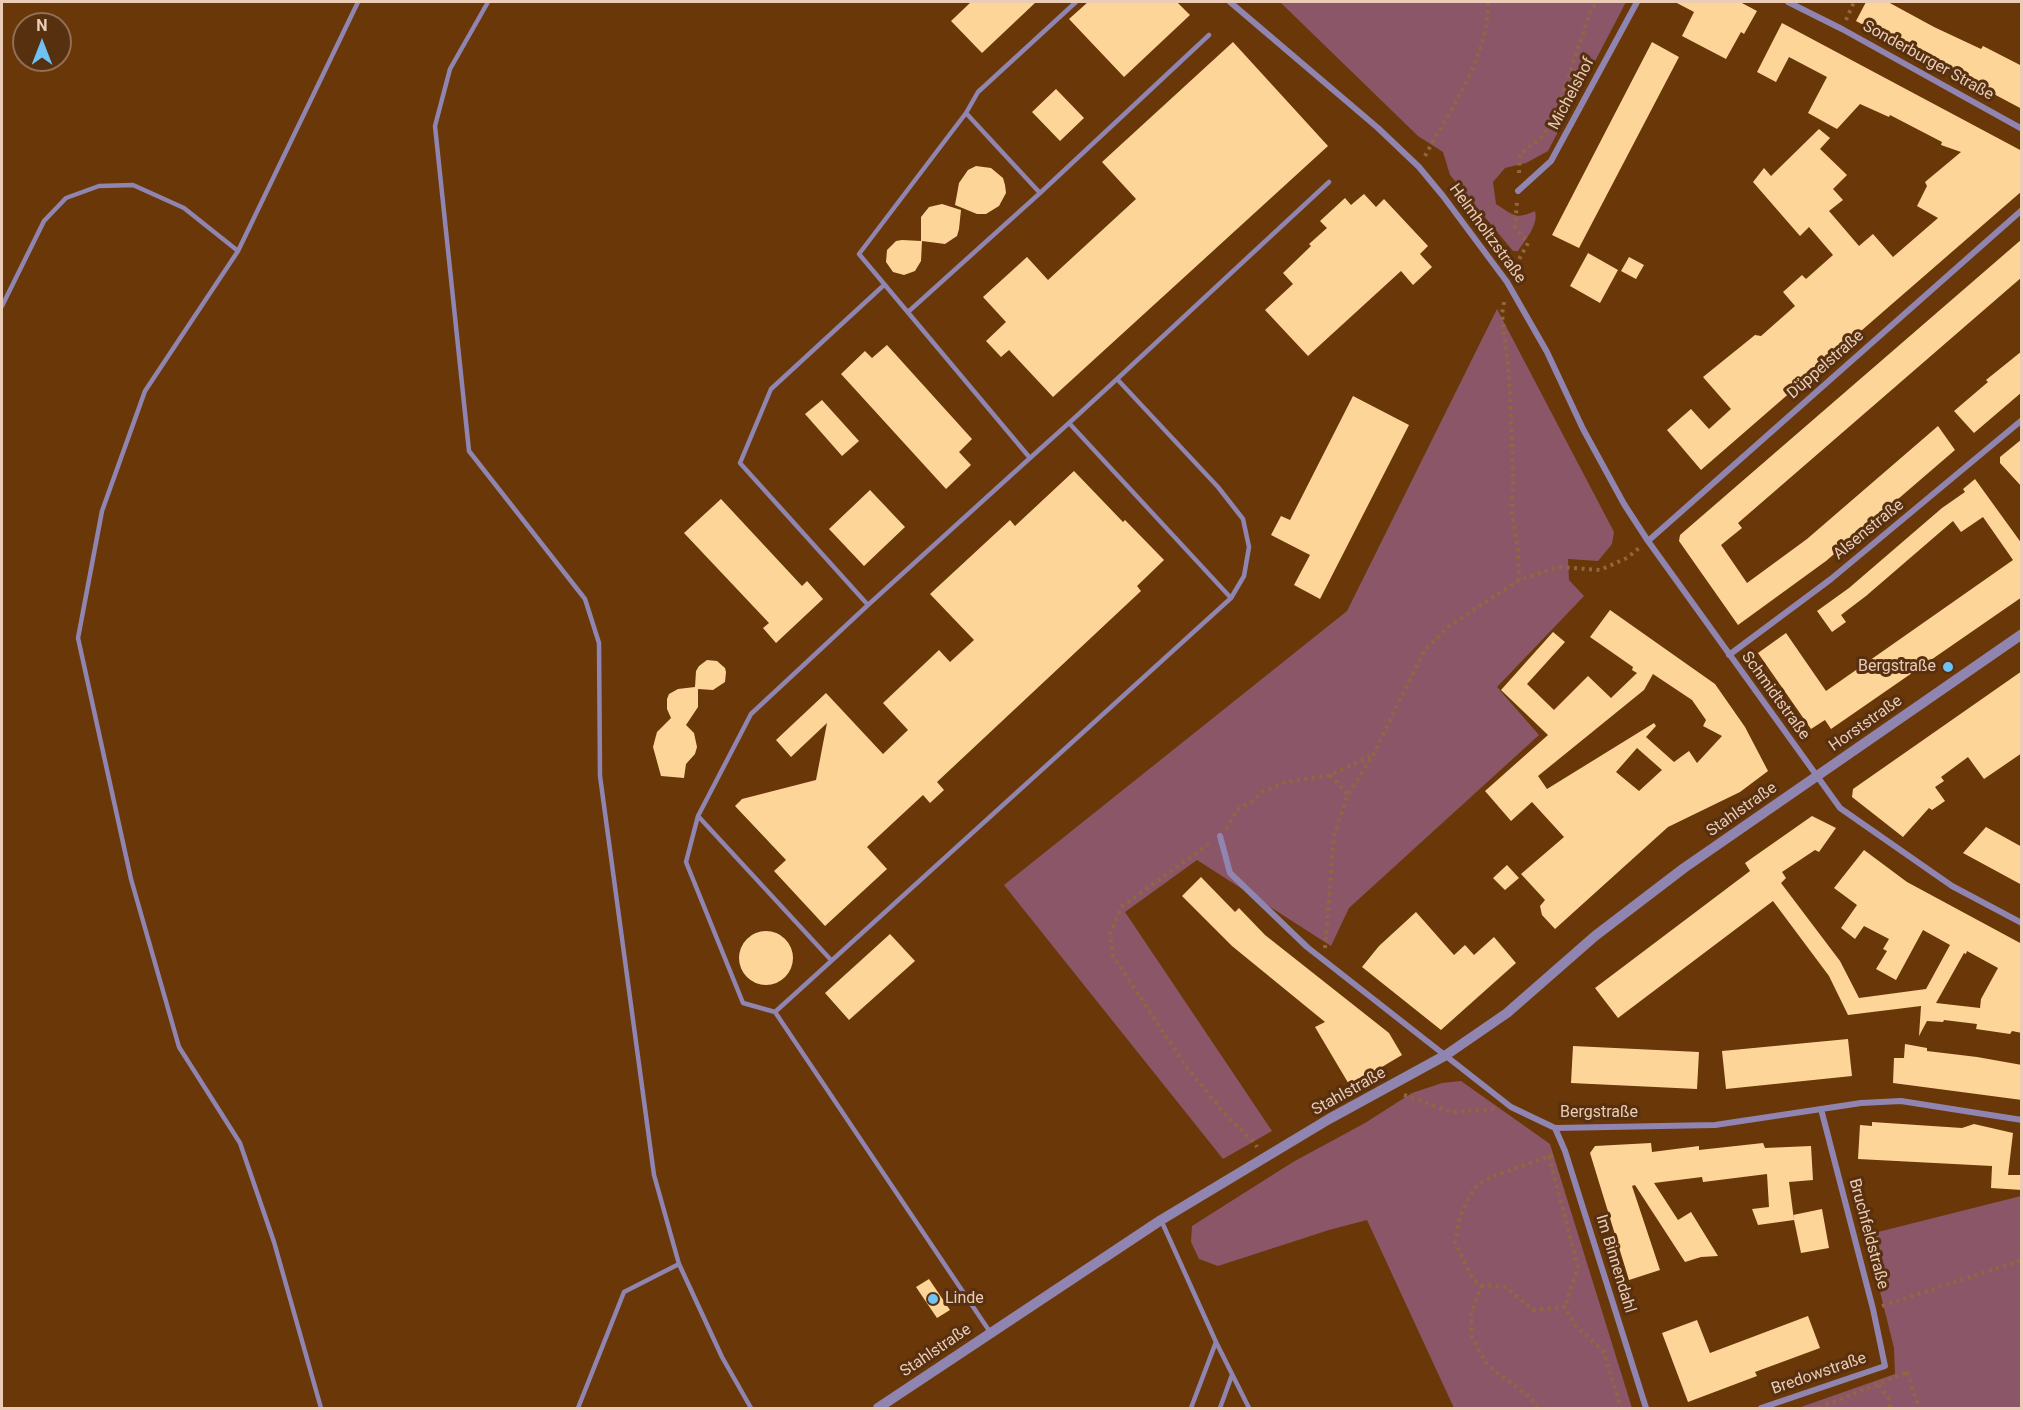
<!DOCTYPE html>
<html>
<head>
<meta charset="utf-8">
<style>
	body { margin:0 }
	#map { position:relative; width:2023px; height:1410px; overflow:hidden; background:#693708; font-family:Roboto,sans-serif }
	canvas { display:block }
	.frame { position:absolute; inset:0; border:3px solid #eaccb7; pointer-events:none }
	.north { position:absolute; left:12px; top:12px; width:60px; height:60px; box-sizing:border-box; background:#573010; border:2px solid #926e53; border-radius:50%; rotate:0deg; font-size:16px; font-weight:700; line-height:24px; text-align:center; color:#eaccb7 }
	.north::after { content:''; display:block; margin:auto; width:21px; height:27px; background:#6fc2f4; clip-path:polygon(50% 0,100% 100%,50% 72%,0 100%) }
</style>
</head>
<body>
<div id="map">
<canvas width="2023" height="1410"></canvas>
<div class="frame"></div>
<div class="north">N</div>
</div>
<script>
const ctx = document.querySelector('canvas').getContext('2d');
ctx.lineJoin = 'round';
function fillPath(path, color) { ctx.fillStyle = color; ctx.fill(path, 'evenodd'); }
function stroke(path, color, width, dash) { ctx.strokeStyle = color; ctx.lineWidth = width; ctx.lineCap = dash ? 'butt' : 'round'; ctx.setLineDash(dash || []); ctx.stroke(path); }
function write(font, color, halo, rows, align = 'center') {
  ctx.font = font + ' Roboto,sans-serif'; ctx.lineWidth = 6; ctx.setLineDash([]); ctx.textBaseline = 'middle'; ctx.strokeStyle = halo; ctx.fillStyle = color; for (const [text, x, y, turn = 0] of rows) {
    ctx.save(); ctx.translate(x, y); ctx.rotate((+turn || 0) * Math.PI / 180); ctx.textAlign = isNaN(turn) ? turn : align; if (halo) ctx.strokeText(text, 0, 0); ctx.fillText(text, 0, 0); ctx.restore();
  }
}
fillPath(new Path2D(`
	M1280,2H1626L1548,151L1526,163L1505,168L1493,182L1496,204C1513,215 1516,220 1535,211C1539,225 1525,240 1518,251H1513L1450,175L1443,152L1418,136Z
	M1497,309L1614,532L1612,544L1598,561L1568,559L1569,580L1584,596L1497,687L1539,735L1349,908L1331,946L1197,860L1125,912L1272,1131L1223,1159L1004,885L1347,611Z
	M1461,1081L1550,1144L1632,1408H1454L1367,1220L1329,1230L1218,1266L1199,1259L1191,1242L1192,1226L1293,1162L1365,1123L1412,1093L1442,1083Z
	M2021,1196V1408H1798L1895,1374L1894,1348L1866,1235Z`), '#8c5669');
fillPath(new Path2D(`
	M971,2H1036L982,53L951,21Z
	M1088,2H1177L1190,15L1124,77L1069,19Z
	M1675,2H1740L1757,11L1744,34L1741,32L1726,59L1682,36L1694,12Z
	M1866,2H1888L1934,27L1981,49L1983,46L2022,66V109L1856,21Z
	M1782,23L2022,151V191L1701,470L1667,430L1691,409L1709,429L1731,409L1703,377L1755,335L1761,336L1795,306L1783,292L1802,275L1806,279L1833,255L1809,227L1800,236L1753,182L1764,168L1771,176L1819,129L1830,138L1820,149L1847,175L1833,189L1843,200L1829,211L1859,246L1873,234L1893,257L1938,218L1917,206L1927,186L1925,182L1961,152L1941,145L1942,142L1890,115L1889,117L1860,104L1837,129L1808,113L1827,77L1789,57L1776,82L1757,72Z
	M1233,42L1328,146L1053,397L1009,350L1001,357L986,341L1006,322L983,297L1027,257L1048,280L1136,199L1102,162Z
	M1652,42L1679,57L1579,248L1552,235Z
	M1056,89L1084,118L1060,141L1032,112Z
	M976,166L991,168L1003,178L1005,185L1006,193L999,206L986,214H977L955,205L959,183L968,170Z
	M1364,194L1376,207L1384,199L1428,246L1420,254L1432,267L1413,285L1401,271L1308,356L1265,310L1293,284L1283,273L1311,246L1309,244L1327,228L1320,221L1345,198L1351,205Z
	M942,204L961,210L959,229L957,236L945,244L922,241L921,261L915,271L904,275L893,272L886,262L887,250L896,241L902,240L921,241V217L929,207Z
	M2022,239V277L1738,523L1742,528L1721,545L1747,583L1807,539L1938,426L1955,450L1826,561L1738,625L1679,541L1680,535Z
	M1588,253L1618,270L1600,303L1570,286Z
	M1629,257L1644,265L1636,279L1621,271Z
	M887,345L972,439L959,452L971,465L946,489L841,374L865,351L872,358Z
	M2022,351V392L1974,433L1954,411L1988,382L1986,380Z
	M1353,396L1409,425L1320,599L1294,585L1310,555L1271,535L1281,516L1290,520Z
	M822,400L859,441L842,456L805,414Z
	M2022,439V487L2000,463V457Z
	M1074,471L1123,522L1125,520L1164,560L1137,586L1141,591L937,782L944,790L930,803L923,795L867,847L887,869L825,926L774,871L786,860L735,806L742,799L816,780L827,723L791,757L776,740L826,693L883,754L908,730L883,703L939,650L950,662L974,640L930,594L1010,520L1015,526Z
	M1975,479L2022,544V597L1831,729L1825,720L1811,729L1758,653L1786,633L1826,691L2013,560L1983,517L1961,532L1953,521L1866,596L1841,615L1846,622L1832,632L1817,611L1849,588L1942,508L1965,492L1963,489Z
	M870,490L905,527L864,566L829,529Z
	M721,499L802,586L807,581L823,599L776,643L763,628L769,623L684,533Z
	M1610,610L1715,684L1745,727L1768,771L1740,792L1668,827L1555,929L1542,915L1540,906L1545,900L1521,874L1564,837L1532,802L1511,821L1485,791L1548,735L1501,690L1553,632L1565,642L1527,684L1554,710L1588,676L1611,698L1637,673L1632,670L1633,667L1590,637ZM1653,674L1692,700L1706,720L1703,726L1722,736L1697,763L1689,751L1674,762L1646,737L1656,726L1654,723L1547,789L1538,776L1644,690ZM1637,748L1662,770L1639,791L1616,772Z
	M707,660L717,661L725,668L726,672L725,682L713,690L698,689V707L686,725L694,733L697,747L695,754L686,764L684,778L661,776L653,747L657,732L671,718L667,709V699L669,694L678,689L695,687L696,671L699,666Z
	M2022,671V753L1984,779L1968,757L1941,777L1944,781L1935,787L1945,801L1932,810L1929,808L1903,837L1852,797L1853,789Z
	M1812,816L1836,828L1819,852L1815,850L1782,872L1786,878L1781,883L1840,961L1859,998L1926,989L1950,945L1923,930L1896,980L1876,969L1887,951L1883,949L1889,939L1864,926L1855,939L1841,928L1857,905L1834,888L1864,850L1907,882L2022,944V1033L2012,1031L2010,1034L1976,1029L1977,1024L1944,1020L1943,1022L1927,1021L1919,1036L1921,1006L1848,1015L1829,976L1773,901L1618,1018L1595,988L1750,871L1745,863ZM1967,951L1998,968L1981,999L1980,1008L1936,1003L1964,953L1966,954Z
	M1986,827L2022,847V885L1963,853Z
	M1507,865L1519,878L1505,890L1493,878Z
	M1201,877L1235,912L1239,908L1265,935L1389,1033L1402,1055L1350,1086L1315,1027L1325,1022L1232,946L1182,896Z
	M1416,912L1454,955L1465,945L1474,955L1494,937L1516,963L1441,1030L1362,967L1379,946Z
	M739 958a27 27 0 1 1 54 0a27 27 0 1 1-54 0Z
	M890,934L915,961L849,1020L825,993Z
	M1848,1039L1852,1076L1726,1089L1722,1051Z
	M1905,1044L1927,1048V1051L1977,1057L2022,1065V1100L1893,1083L1894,1058H1904Z
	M1573,1046L1699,1052L1697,1089L1571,1083Z
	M1872,1122L1962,1128L1974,1124L2013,1133L2008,1175H2022V1190L1991,1188L1992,1166L1858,1159L1860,1125L1872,1126Z
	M1651,1143L1652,1152L1699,1146V1150L1763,1143L1765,1148L1811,1146L1813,1180L1789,1182L1794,1220L1758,1225L1752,1209L1769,1207L1767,1174L1703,1182L1702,1177L1654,1183L1678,1220L1691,1212L1718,1256L1701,1257L1685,1262L1635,1185L1632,1186L1660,1270L1629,1280L1590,1153L1595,1146Z
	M1822,1209L1829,1248L1801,1253L1793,1215Z
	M929,1279L950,1310L937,1318L916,1287Z
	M1808,1316L1820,1348L1755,1372L1757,1376L1688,1402L1662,1333L1697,1320L1710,1353Z`), '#fed599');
stroke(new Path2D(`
	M1846,20L1854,2
	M1425,156C1451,107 1488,59 1488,2
	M1519,173L1520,154L1543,136L1558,108L1591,9L1598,2
	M1512,272L1528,243L1515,227L1517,202
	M1504,302L1502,314L1509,374L1513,470L1512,514L1518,550L1519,580
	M1330,775L1348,795
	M1226,829L1238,809L1251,802L1262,792L1286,782L1330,775L1373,755
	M1209,844L1121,907L1110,934L1113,956L1185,1065L1225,1114L1255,1143L1257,1147
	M1325,948L1334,835L1348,795L1373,755L1424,651L1448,627L1519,580L1559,567L1600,570L1627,558L1639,548
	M1404,1095L1452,1112L1495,1109
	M1553,1155L1491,1177L1473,1189L1460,1216L1455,1242L1473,1280L1482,1285L1505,1287L1534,1310L1565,1307L1575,1325L1604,1352L1621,1408
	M1549,1156L1578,1267L1565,1307
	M1482,1285L1471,1313L1472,1337L1487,1365L1531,1398L1537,1408
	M1882,1306L2022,1260
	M1907,1372L1919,1408
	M1879,1385L1889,1399L1890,1408
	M1819,1408L1907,1372`), '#92663f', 4, [3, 4.5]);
stroke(new Path2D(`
	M488,2L450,69L435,126L469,451L585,599L599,643L600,776L654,1175L679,1264L722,1357L751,1408
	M966,113L978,92L1076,2
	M1040,193L1209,35
	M884,285L771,389L740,463L868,605L1030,458
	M2,306L44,221L66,198L99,186L133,185L184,208L238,251
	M908,312L1040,193L966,113L859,254L1030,458L1069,423L1231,598L775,1012L990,1332
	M1117,379L1329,182
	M1069,423L1117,379L1218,487L1243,519L1249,547L1244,576L1231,598
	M698,816L686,862L743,1003L775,1012
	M831,960L698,816L751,714L868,605
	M1161,1220L1216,1342L1249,1408
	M321,1408L274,1242L240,1143L179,1047L131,879L78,638L102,511L145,391L238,251L358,2
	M578,1408L624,1292L679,1264
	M1191,1408L1216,1342
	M1220,1408L1232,1375`), '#9085b0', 4.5);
stroke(new Path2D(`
	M1230,2L1378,128L1419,167L1443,196L1507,282L1547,352L1583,429L1624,504L1648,541L1840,808L1952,886L2022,923
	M1788,2L1842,29L2022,129
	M1518,191L1551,161L1637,2
	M1648,541L2022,210
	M1729,655L1831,579L2022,420
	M1220,836L1230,873L1307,947L1511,1107L1555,1128L1715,1125L1861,1103L1901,1101L2022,1120
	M1555,1128L1565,1151L1646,1408
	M1761,1408L1885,1366L1873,1309L1821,1109`), '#9085b0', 6);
stroke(new Path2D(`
	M878,1408L1161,1220L1329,1119L1446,1055L1507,1013L1595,936L1684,868L2022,634`), '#9085b0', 10);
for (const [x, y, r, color] of [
	[1948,667,6,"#6fc2f4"],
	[933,1299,6,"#6fc2f4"]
]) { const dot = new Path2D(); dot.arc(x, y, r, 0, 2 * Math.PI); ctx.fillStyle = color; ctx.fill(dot); stroke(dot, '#573010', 2); }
write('16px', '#eaccb7', '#573010', [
	["Sonderburger Straße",1928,61,29],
	["Michelshof",1572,94,-62],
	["Helmholtzstraße",1487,234,54],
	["Düppelstraße",1826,365,-41],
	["Alsenstraße",1869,530,-39],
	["Schmidtstraße",1775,696,54],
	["Horststraße",1866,724,-35],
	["Stahlstraße",1742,810,-35],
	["Stahlstraße",1349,1092,-29],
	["Bergstraße",1599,1113],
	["Bruchfeldstraße",1868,1234,75],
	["Im Binnendahl",1615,1264,73],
	["Stahlstraße",936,1351,-34],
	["Bredowstraße",1819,1374,-19]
]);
write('16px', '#eaccb7', '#573010', [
	["Bergstraße",1936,667],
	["Linde",945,1299,"left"]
], 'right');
</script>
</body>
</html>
